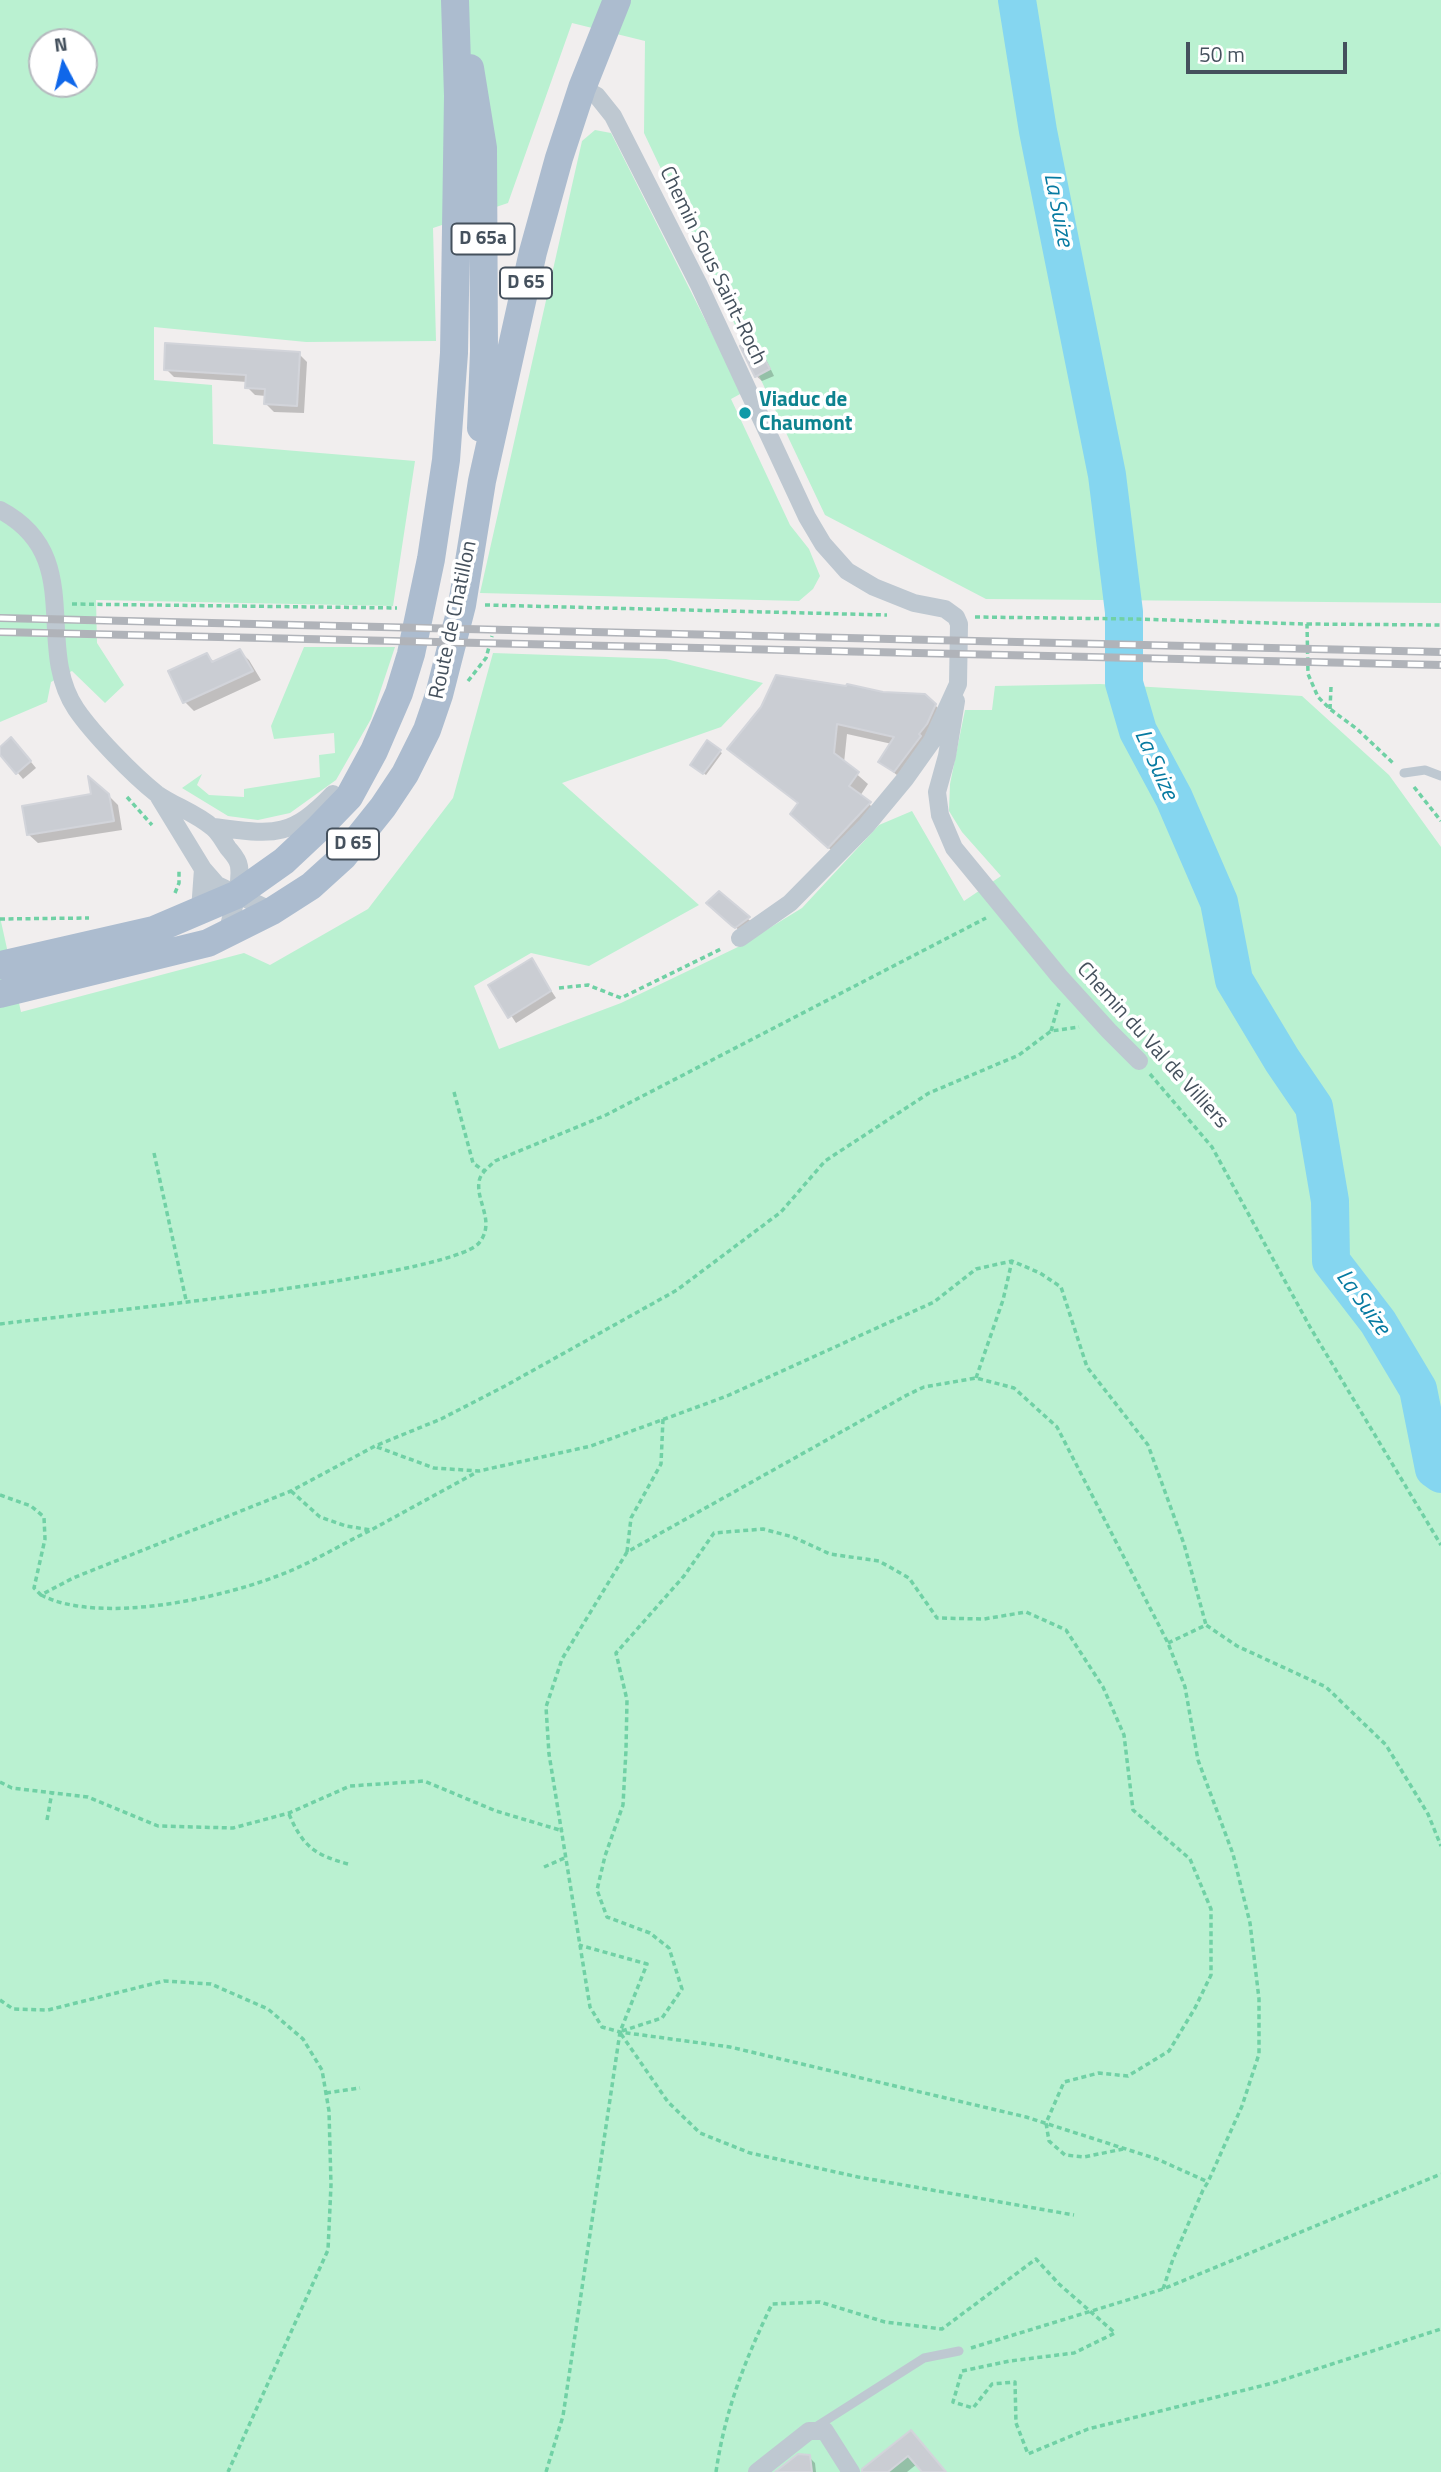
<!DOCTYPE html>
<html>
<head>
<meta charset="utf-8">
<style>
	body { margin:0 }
	#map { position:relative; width:1441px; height:2472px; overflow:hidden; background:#f1eeee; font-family:"Titillium Web",sans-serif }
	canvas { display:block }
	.north { position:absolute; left:28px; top:28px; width:70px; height:70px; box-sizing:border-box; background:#fff; border:2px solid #b5b9be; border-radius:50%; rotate:353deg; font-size:19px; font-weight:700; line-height:28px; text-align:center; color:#45515d }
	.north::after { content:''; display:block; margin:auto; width:24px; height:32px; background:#0f67ea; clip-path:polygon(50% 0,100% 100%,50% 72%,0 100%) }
	.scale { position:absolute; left:1186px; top:42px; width:161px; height:32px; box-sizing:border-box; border:4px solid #45515d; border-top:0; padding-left:9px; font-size:21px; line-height:24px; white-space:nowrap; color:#45515d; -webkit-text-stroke:5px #fff; paint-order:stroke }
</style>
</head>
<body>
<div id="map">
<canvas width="1441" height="2472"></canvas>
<div class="north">N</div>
<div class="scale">50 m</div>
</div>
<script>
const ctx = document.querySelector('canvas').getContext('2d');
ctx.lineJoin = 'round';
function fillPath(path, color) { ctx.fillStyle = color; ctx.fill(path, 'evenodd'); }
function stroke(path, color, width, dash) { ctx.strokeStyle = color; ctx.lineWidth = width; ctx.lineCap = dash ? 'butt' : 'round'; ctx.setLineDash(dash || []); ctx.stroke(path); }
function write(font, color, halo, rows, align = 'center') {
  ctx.font = font + ' "Titillium Web",sans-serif'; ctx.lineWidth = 7; ctx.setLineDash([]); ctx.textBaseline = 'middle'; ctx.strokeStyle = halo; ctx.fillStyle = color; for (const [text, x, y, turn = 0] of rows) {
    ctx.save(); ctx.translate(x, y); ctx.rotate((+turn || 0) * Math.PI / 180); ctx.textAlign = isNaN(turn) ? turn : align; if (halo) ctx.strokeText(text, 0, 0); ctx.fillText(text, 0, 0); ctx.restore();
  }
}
fillPath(new Path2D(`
	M0,0H1441V603L986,599L825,515L644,133L645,41L572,23L508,203L433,228L436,341L306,342L154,327V380L212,385L213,444L415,461L393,606L96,600L97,643L124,685L105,703L72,671L51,682L47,702L0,722ZM42,42H84V84H42Z
	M595,130L611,133L742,393L731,399L790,525L809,549L820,576L813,589L799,601L480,593L582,141Z
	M304,647H395L371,719L336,780L290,813L258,820L228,816L182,788L202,774L197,785L209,795L244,797V789L320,777L319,755L335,753L334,733L274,739L271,726Z
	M493,653L666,659L763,683L721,727L562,783L699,905L589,966L531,953L474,986L499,1049L621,1003L740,946L802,908L879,825L912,811L964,901L1001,876L962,832L949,811L950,784L965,710H992L995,686L1100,684L1302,696L1389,775L1441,847V2472H0V917L21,1012L244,953L270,965L368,909L453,798Z`), '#baf1d1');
fillPath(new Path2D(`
	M754,341L760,347L774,376L762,381L756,376Z
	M299,354L307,362L304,413L274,412L266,404V396L255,395L247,387V382L174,377L166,369Z
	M239,651L249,660L261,680L194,711L185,702L207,655L215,663Z
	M935,705L946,716L906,782L880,762L892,744L847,734L844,763L868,784L860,796L880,814L840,858L803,825L799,804L729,749L762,708Z
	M17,745L36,768L23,779L0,752V749Z
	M719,751L722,753L706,775L694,767Z
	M108,795L118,805L122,830L38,843L28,834Z
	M719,894L748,919L754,924L742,933L715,909Z
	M532,961L556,998L516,1023L491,985Z
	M910,2432L946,2472H924L917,2464L907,2472H864Z
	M809,2457L815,2463L816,2472H778Z`), '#0003');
stroke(new Path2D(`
	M1017,0L1038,131L1107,475L1124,612V683L1138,731L1174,798L1219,902L1234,980L1282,1060L1314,1107L1330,1201L1331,1261L1378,1322L1418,1389L1434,1469L1441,1474`), '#85d6f0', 38);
const building = new Path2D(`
	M754,339L770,369L755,377L740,346Z
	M165,343L300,352L297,406L264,404L265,389L245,388L246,375L164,370Z
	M240,649L253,671L183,703L168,671L207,653L212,662Z
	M776,675L846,686L847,684L883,692L925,694L936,704L927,724L919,734L921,736L894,772L878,762L894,737L837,724L834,753L859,772L849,786L871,802L828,848L790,814L798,803L727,749L761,707Z
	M11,737L31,761L16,774L0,755V747Z
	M707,740L721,750L703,774L690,765Z
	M88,776L109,794L114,821L27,835L22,806L91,794Z
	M719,891L750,917L735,928L732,926L706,903Z
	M532,958L551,991L508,1018L488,985Z
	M911,2430L946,2472H922L908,2456L888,2472H862V2469Z
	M798,2454L810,2455L812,2472H775Z`);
fillPath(building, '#cacdd3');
stroke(building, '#d2d4da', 2);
stroke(new Path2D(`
	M72,604L397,608
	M485,605L887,615
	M975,617L1133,619L1307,624L1308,674L1318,697L1330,709L1357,729L1393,763
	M1307,624L1441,625
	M468,681L486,658L492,636
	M1330,709L1331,687
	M1414,787L1441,821
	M127,797L152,825
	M175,893L179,883V870
	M0,919L89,918
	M559,988L588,985L621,998L723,948
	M1051,1031L1059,1003
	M1150,1074L1212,1147L1310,1327L1441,1545
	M454,1092L473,1163L484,1171
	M154,1153L186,1300
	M0,1324C68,1315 449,1278 479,1243C496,1222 476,1202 479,1182C480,1173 489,1167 495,1161L606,1115L986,918
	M976,1378L1003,1300L1012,1261
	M377,1447L434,1468L479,1471L591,1446L727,1396L934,1302L976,1269L1012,1261L1040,1273L1061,1287L1087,1367L1148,1445L1184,1544L1206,1625
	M291,1491L320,1517L346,1526L371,1530L477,1472
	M0,1495L31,1506L44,1517L45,1539L34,1588L41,1595L73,1578L291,1491L375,1446L441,1419L505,1386L677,1290L781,1212L825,1161L929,1093L1019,1055L1051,1031L1079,1027
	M627,1552L631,1518L661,1464L663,1419
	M41,1595C101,1626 229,1597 290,1571C318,1559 344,1543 371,1530
	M1168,1643L1206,1625L1237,1646L1326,1687L1386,1745L1428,1814L1441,1846
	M0,1782L12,1788L88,1797L158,1826L233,1828L289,1813L350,1786L424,1781L496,1811L563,1831
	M289,1814C302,1845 314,1855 348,1864
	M47,1820L52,1792
	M544,1867L567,1857
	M0,2000L13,2009L48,2010L164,1981L211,1984L268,2009L303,2039L322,2070L329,2111L331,2185L328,2250L228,2472
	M622,2031L662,2018L682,1989L669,1948L650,1933L607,1917L597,1890L605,1856L623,1805L626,1750L627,1700L616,1653L684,1576L714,1533L763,1529L793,1537L830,1554L879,1561L909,1578L937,1618L984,1619L1026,1612L1066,1630L1103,1687L1124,1735L1133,1810L1190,1859L1211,1909V1975L1195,2008L1169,2051L1128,2076L1099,2073L1064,2082L1046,2123L1049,2141L1065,2155L1084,2157L1123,2149
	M621,2034L668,2102L700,2133L750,2153L858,2177L1074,2215
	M326,2093L360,2088
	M1163,2289L1173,2259L1203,2190L1208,2182L1242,2106L1259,2054V1999L1250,1923L1233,1854L1198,1760L1185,1687L1168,1643L1057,1427L1014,1388L976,1378L924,1387L907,1395L627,1552L562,1659L546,1707L549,1754L590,2007L602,2027L620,2032L730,2047L1026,2117L1157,2159L1208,2182
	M971,2348L1163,2289L1441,2174
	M546,2472L563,2416L620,2032L647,1964L579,1945
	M716,2472C725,2410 745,2360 772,2304L820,2302L885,2322L942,2329L1036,2259L1059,2284L1115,2333L1074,2353L1010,2361L962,2371L953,2402L973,2408L992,2384L1015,2382L1016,2423L1028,2454L1088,2429L1273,2383L1441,2329`), '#70d1a5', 3.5, [5, 3.5]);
stroke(new Path2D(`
	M1404,773L1425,770L1441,776
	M814,2428L924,2358L959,2351`), '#bec8d1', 9);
stroke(new Path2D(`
	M582,88L597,96L613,116L699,285L807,517L823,544L847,571L874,587L914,603L945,609L956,617L959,624L958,684L932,741L905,779L866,826L790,903L740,938
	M0,510C87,556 33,645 76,709C93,734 133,775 157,794C174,806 196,813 212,827C219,832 223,841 228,848C232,853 238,859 239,866C242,885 231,915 227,934
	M956,701L947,756L937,792L940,815L954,848L1059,976L1109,1031L1139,1061
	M159,797L203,869L217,885L272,911
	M213,827C272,834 289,840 333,794
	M200,911L203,869
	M757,2472L809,2431H825L851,2472`), '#bec8d1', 18);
stroke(new Path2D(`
	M470,68L483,148L484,351L481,428
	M0,965L154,930L236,895L284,861L317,830L349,797L374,751L399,693L411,654L431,559L446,460L454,353L455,294L458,96L455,0
	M0,994L208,943L272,911L311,886L343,857L383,807L405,774L427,730L439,695L462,605L482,481L533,252L559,158L582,88L617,0`), '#acbccf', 28);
const rail = new Path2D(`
	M0,618L1441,652
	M0,632L1441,665`);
stroke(rail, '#b0b3b9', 8);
stroke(rail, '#fff', 5, [16]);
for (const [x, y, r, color] of [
	[745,413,7,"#0f9aa8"]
]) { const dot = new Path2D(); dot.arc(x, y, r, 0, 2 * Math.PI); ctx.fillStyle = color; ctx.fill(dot); stroke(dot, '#fff', 2.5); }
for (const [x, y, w] of [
	[483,239,63],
	[526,283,52],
	[353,844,52]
]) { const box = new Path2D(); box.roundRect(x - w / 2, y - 15.5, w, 31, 5); ctx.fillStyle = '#fff'; ctx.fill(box); stroke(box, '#45515d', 2); }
write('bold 19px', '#45515d', null, [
	["D 65a",483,239],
	["D 65",526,283],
	["D 65",353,844]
]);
write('21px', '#45515d', '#fff', [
	["Chemin Sous Saint-Roch",712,266,64],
	["Route de Chatillon",454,620,-78],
	["Chemin du Val de Villiers",1152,1046,48]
]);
write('bold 21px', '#0d838f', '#fff', [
	["Viaduc de",759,401],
	["Chaumont",759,425]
], 'left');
write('italic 23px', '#067aa1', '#fff', [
	["La Suize",1057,210,79],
	["La Suize",1155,765,66],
	["La Suize",1362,1303,54]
]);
</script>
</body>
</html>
